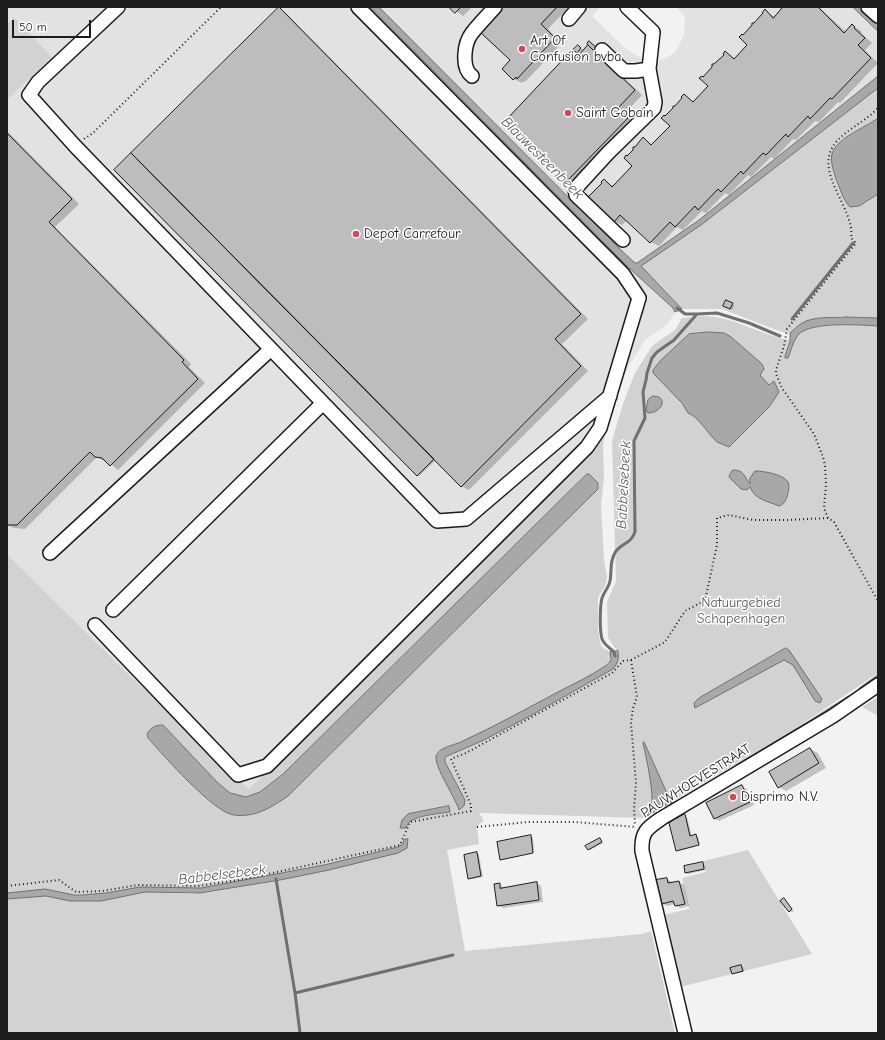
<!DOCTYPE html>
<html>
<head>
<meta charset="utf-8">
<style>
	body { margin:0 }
	#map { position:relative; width:885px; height:1040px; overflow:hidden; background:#f2f2f2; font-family:"Comic Neue",sans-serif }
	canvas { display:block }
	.frame { position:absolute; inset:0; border:8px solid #1c1c1c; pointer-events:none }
	.scale { position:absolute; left:12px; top:20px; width:79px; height:18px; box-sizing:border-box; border:2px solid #1c1c1c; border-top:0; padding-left:5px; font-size:12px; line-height:14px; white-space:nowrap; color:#1c1c1c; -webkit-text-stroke:3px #fff; paint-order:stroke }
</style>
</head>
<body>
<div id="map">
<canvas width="885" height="1040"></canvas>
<div class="frame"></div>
<div class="scale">50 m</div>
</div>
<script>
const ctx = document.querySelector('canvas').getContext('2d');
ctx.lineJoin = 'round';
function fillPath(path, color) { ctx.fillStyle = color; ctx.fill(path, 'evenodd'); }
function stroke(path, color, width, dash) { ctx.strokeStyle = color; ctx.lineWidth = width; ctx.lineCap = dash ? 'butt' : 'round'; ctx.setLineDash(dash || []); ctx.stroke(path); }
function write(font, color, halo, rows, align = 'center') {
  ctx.font = font + ' "Comic Neue",sans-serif'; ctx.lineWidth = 3; ctx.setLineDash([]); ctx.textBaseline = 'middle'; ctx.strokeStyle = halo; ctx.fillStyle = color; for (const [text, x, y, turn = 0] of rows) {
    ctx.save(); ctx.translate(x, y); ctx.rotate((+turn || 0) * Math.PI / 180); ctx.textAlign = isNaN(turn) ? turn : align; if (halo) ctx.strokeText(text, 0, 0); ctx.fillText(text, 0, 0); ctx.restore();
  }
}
fillPath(new Path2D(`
	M7,7H371L629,268L675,310V312L668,324L645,340L627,369L605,433L249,789L127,673L7,554V100L52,57L14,17L7,24Z
	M379,7H600L592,16L626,49L646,61H658L668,57L676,51L684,35L685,19L684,15L676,7H878V76L699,220L637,263H635L621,250Z`), '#e2e2e2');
fillPath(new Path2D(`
	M14,17L52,57L7,100V24Z
	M878,88V118C866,127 850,133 838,143C822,159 840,188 847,204L859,206L878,194V318C857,317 828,314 808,321C800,323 796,329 790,333L782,332L722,309H682L667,292L641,268L640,266L701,225Z
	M702,316C734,316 759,335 790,340V342L785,356L788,358C791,351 793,341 798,335C810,321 860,325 878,326V673L796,728L644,818L480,813L479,815L482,816L483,822L480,823L477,827L479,844L447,850L465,951L642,934L651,931L675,1033H7V899L46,896L101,901L145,892L189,894L211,892L280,880L329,870L363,861L408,845V839L402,845L398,847L324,865L201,888L140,887L106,893L82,895H74L45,889L7,893V554L127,673L249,789L605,433L603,445L604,478L601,505L604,560L607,577L605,586L598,597V631L600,641L601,645L603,648L610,652V661C599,673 580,680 566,688C534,705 503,723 471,738C465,740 439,750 437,753C432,762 452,794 457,803L458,808L461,809L464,806L445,762V757L482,741L530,716L613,669L616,665L618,656V652L608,638L607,602L616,581L612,441L623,404L635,373L652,346L675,330L682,318ZM587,474L599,485L598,489L288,796C272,806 255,818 234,815C213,812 164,756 148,738V737L217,782L230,793L246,797L260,792L283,774ZM449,806L450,812C438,814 408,815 406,828H400L402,820L408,814Z
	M878,697V716L862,707Z
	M748,850L812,954L680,987L663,915L689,909L682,878L706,872L704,861Z`), '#d2d2d2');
const water = new Path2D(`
	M371,7H379L621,250L635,263H637L699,220L878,76V88L701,225L641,266L682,309L675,312L673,308L629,268Z
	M853,7H862L878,23V31Z
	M878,118V194L859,206L850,207C843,200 840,188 836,179C834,172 830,162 832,154C836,138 865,128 878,118Z
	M846,317L878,318V326C860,325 810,321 798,335C793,341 791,351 788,358H785V356L790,342V333C794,330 797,326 802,323C814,316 832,318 846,317Z
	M709,332L724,333L731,337L762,364L764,369L760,375L769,385L774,381L779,392L769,407L729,447C725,445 721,444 717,442C708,434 698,416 688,413L682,403L653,373V370L661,360L689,334Z
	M653,396L659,397L662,400V405C659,410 654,413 648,413L646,410L648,400Z
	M733,470C744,470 744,476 750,484V478L755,471C763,471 783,474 788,482C790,485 788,493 787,497C785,502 783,505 779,506C768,501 755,500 750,487L747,490L741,489L729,477L730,474Z
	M587,474H589L598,483V489L288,796C272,807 255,818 234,815C214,813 163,755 148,738L147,734C151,727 156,725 163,725L217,782L230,793L246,797L260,792L283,774Z
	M786,648L789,650L822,699L820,703L815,701L793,665L784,660L695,708L694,703L699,698Z
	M618,651C619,659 618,663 613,669L530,716L482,741L445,757V762L465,800L464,806L459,810C455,797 435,768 436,757C437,747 456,745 463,741C495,726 526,709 558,692C573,684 591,676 605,666C608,664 610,662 611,659L610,652Z
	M644,742L671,802L647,816C648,813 650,811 651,808C655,795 646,757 643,743Z
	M449,806L450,812C439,814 408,815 406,828H400L402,820L408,814Z
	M408,839L407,848L398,853L329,870L280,880L200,893L145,892L101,901H70L46,896L7,899V893L45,889L74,895H82L106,893L140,887L201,888L324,865L398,847L403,844L404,840Z`);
fillPath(water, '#a8a8a8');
stroke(water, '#707070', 1);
fillPath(new Path2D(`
	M451,7H472L463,16Z
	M504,7H569L548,29L562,43L525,82L524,81L522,83L514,79Z
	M785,7H819L846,32L852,26L860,30L862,32L861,33L872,43L865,50L878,63L840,103L838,102L819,122L815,121L796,140L793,139L774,159L771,157L751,177L748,175L729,195L725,193L706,213L702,211L683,230L677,227L659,246L651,242L627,220L622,225L614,221L603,182L604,180L613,186L633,166L628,157L643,139L653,145L671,126L666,117L684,95L694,102L709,86L704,78L725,55L726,52L735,59L749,45L743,36L765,11L775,17Z
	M279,8L286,13L588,319L562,344L588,371L469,490L461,486L436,460L419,476L417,475Z
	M591,44L599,54L642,95L625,113L635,122L577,183L569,179L572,53L579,57Z
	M578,46L583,50L579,53L577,52Z
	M7,131L79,204L55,227L191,364L189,367L205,383L118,470L107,461H104L97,457L25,529L14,528L7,525Z
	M727,302L734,305L732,310L725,306Z
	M810,749L818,753L826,768L786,791L779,787Z
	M742,787L747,789L754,805L719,821L714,818Z
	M685,816L687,817L692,837L696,836L698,837L700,845L679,851L677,850Z
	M531,836L533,838L534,852L501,858Z
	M600,839L603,843L590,850L588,849Z
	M477,853L479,855L483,877L471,879L469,878Z
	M702,863L705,865L706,870L688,874L686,873Z
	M667,879L672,882V883L679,882L684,885L689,906L681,908L676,906L675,904L667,906L662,903Z
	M536,883L541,886L543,902L503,908L498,905L499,884L504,888Z
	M784,899L794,911L792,912L789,911Z
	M741,966L743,967L744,972L735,974L733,973Z`), '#0003');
stroke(new Path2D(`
	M677,308L685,314H697
	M792,319L853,243
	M615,656L614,652C610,648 606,646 603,641C599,635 600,605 602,598C604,592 609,587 610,581C612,572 609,561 616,551C623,542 630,545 635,532L634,441L645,418L643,392L646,380L647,373L652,358L657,352L674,340L697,314L717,313L749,323L780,336
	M860,689L878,676
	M736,766L811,721L849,697
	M669,803L673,804L675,803
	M276,879L295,993L300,1033
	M295,993L453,955`), '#707070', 3);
const building = new Path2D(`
	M279,7L581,314L555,339L581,366L461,487L131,153Z
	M449,7H461L455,13Z
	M503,7H557L541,24L555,38L517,79L516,77L513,80L502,69L510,60L480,32Z
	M783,7H818L844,33L852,24L855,27L854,28L865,38L858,45L871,58L832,99L830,98L810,119L808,116L788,137L786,134L766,155L763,153L743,174L741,171L721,192L718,189L698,210L695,206L675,227L670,222L650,243L620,215L614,222L602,212V211L588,197L602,183L601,182L604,179L612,187L632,166L624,158L626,155L627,156L633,150V147H635L643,137L651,145L670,126L661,118L664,115L665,116L673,108V106H675L682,98L681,97L684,94L693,102L708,86L699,78L702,76L703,77L712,67V64H714L724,55L723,54L725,51L734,59L747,45L739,37L742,34L743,35L752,25V23H754L763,13H762L765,9L773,18Z
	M589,41L599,50L596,53L587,44Z
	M578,45L581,48L577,53L573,50Z
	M588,45L635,90L618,108L628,118L568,180L506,120L571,51L577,57Z
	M7,133L72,199L49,222L184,360L182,362L198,379L110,466L102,458L95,457L90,452L17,525H7Z
	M131,153L434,459L417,476L114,170Z
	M726,300L733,303L730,309L723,306Z
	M810,748L819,763L778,788L769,772Z
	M742,785L750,802L714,819L706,803Z
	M685,814L690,836L696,834L699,845L676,851L669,823Z
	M531,835L533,853L500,860L497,842Z
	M600,838L602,842L588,850L585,846Z
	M477,852L481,876L468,879L464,855Z
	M703,862L704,869L685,873L684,866Z
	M667,878L668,883L679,881L685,904L675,906L673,901L662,904L656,880Z
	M537,882L539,900L497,906L494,884L500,883V888Z
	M784,898L792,909L789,912L780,901Z
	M741,965L743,971L732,974L730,968Z`);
fillPath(building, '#bdbdbd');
stroke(building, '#1c1c1c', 1);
const minor = new Path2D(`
	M118,7L38,82L29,95L75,146L437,521L466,519L610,396
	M868,7L878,16
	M569,19L579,7
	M602,50L624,71H636L649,69
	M472,76C461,68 464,43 472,33C479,24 488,15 495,7
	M623,240L576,195L575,189L608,153L654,108L655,102L649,69L653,32L627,7
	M50,553L271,349
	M113,610L323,403
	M95,625L238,775L267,766L587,447L600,428L639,298L623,274L358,7
	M685,1033L642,851C641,832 647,828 662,818L833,716L878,685`);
stroke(minor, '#1c1c1c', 16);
stroke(new Path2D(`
	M84,139L93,133L221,7
	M828,518L824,508L826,485L825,465L823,457L814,434L782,388L776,374V370L784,346L787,329L856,243L851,238C856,208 810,171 837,141C849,128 866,121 878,108
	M631,660L637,697L633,708L631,723L636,783L634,809L635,826
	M477,827L528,822H574L636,827
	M7,886L59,880L76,892L102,891L138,885L198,886L245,879L400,845L410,822L471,811V805L451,759L466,753L612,673L623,661L631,660L665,642L685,611L702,602L706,596L717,545V518L729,515L753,520H788L828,518L834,522L878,601`), '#1c1c1c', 2, [1, 3]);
stroke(minor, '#fff', 13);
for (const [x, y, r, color] of [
	[522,49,4,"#d1495b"],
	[568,113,4,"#d1495b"],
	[356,234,4,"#d1495b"],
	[733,797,4,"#d1495b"]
]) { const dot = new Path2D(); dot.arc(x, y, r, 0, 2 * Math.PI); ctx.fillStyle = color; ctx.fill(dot); stroke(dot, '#fff', 1.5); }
write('14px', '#1c1c1c', '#fff', [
	["Art Of",530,41],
	["Confusion bvba",530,57],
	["Saint Gobain",576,113],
	["Depot Carrefour",364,234],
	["Disprimo N.V.",741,797]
], 'left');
write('14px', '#5c5c5c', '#fff', [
	["Natuurgebied",741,603],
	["Schapenhagen",741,619]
]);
write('14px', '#1c1c1c', '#fff', [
	["PAUWHOEVESTRAAT",696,781,-32]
]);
write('italic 15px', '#5b5b5b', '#fff', [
	["Blauwesteenbeek",542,158,45],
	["Babbelsebeek",624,485,-87],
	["Babbelsebeek",222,875,-7]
]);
</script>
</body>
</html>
